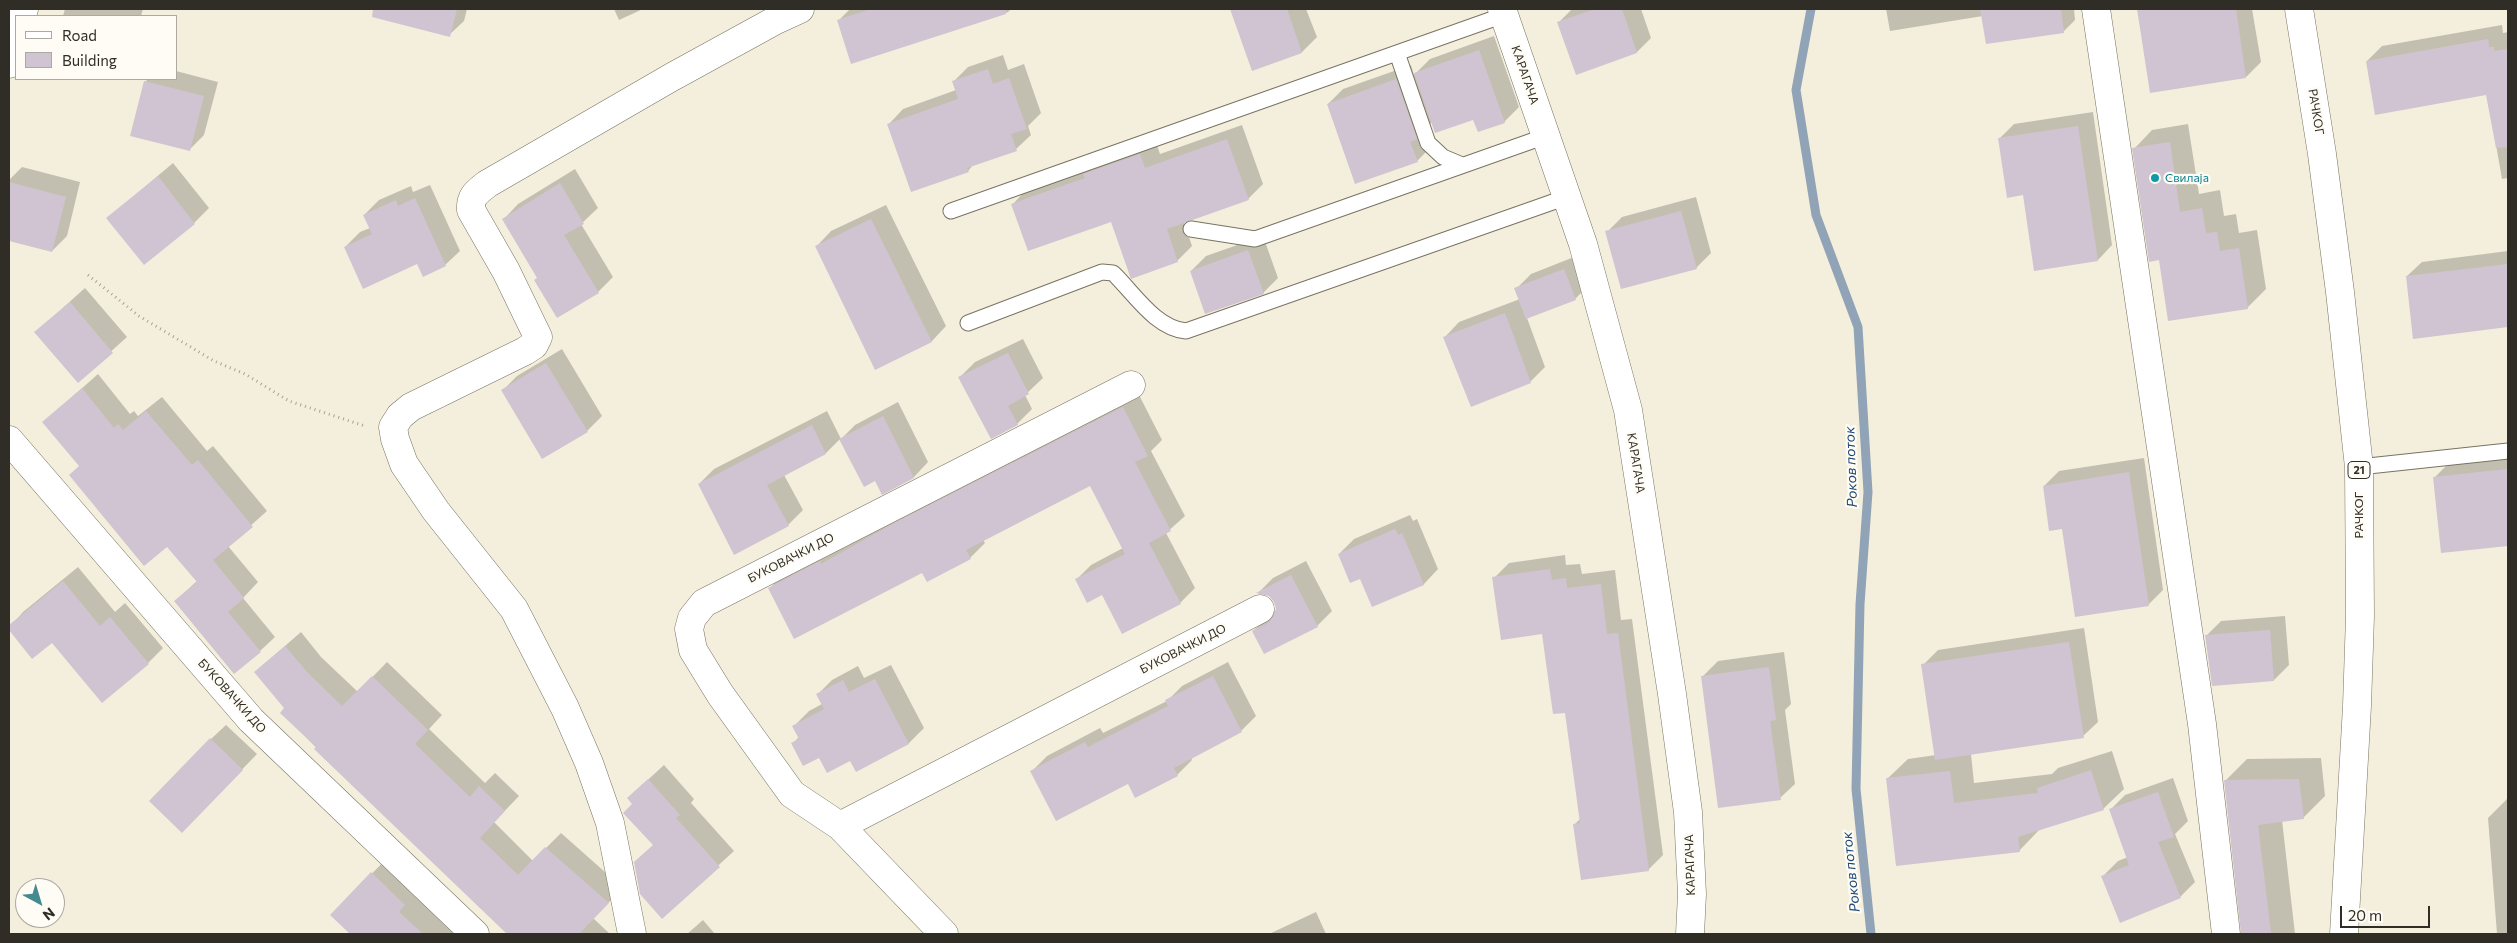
<!DOCTYPE html>
<html>
<head>
<meta charset="utf-8">
<style>
	body { margin:0 }
	#map { position:relative; width:2517px; height:943px; overflow:hidden; background:#f4efdc; font-family:Commissioner,sans-serif }
	canvas { display:block }
	.frame { position:absolute; inset:0; border:10px solid #2f2d26; pointer-events:none }
	.legend { position:absolute; left:15px; top:15px; width:162px; height:65px; box-sizing:border-box; background:#fefcf4; border:1px solid #aba9a2; margin:0; padding:6px 9px; list-style:none; font-size:15px; color:#2f2d26 }
	.legend li { display:flex; align-items:center; gap:10px; height:25px }
	.legend b { width:25px; border:1px solid #aba9a2 }
	.north { position:absolute; left:15px; top:878px; width:50px; height:50px; box-sizing:border-box; background:#fefcf4; border:1px solid #aba9a2; border-radius:50%; rotate:141deg; font-size:14px; font-weight:700; line-height:20px; text-align:center; color:#2f2d26 }
	.north::after { content:''; display:block; margin:auto; width:18px; height:22px; background:#438b8e; clip-path:polygon(50% 0,100% 100%,50% 72%,0 100%) }
	.scale { position:absolute; left:2340px; top:906px; width:90px; height:22px; box-sizing:border-box; border:2px solid #2f2d26; border-top:0; padding-left:6px; font-size:15px; line-height:18px; white-space:nowrap; color:#2f2d26; -webkit-text-stroke:4px #fefcf4; paint-order:stroke }
</style>
</head>
<body>
<div id="map">
<canvas width="2517" height="943"></canvas>
<div class="frame"></div>
<ul class="legend">
<li><b style="height:6px;background:#fff"></b>Road</li>
<li><b style="height:14px;background:#d0c3d2"></b>Building</li>
</ul>
<div class="north">N</div>
<div class="scale">20 m</div>
</div>
<script>
const ctx = document.querySelector('canvas').getContext('2d');
ctx.lineJoin = 'round';
function fillPath(path, color) { ctx.fillStyle = color; ctx.fill(path, 'evenodd'); }
function stroke(path, color, width, dash) { ctx.strokeStyle = color; ctx.lineWidth = width; ctx.lineCap = dash ? 'butt' : 'round'; ctx.setLineDash(dash || []); ctx.stroke(path); }
function write(font, color, halo, rows, align = 'center') {
  ctx.font = font + ' Commissioner,sans-serif'; ctx.lineWidth = 4.5; ctx.setLineDash([]); ctx.textBaseline = 'middle'; ctx.strokeStyle = halo; ctx.fillStyle = color; for (const [text, x, y, turn = 0] of rows) {
    ctx.save(); ctx.translate(x, y); ctx.rotate((+turn || 0) * Math.PI / 180); ctx.textAlign = isNaN(turn) ? turn : align; if (halo) ctx.strokeText(text, 0, 0); ctx.fillText(text, 0, 0); ctx.restore();
  }
}
fillPath(new Path2D(`
	M65,9H143L141,16H63Z
	M403,9H467L464,21L449,35L399,23Z
	M614,9H643L619,20Z
	M850,9H1011L1008,12L852,63L839,20Z
	M1232,9H1306L1317,37L1302,52L1253,70Z
	M1572,9H1641L1651,38L1637,52L1559,22Z
	M1886,9H2074L2075,20L2064,31L1987,43L1983,16L1890,31Z
	M2139,9H2252L2261,62L2246,77Z
	M2502,25L2503,33L2508,32V178L2502,179L2487,94L2367,61L2382,46Z
	M1494,36L1519,107L1504,122L1474,119L1432,122L1426,129L1432,146L1417,161L1328,104L1343,89L1411,65L1414,75L1430,59Z
	M1003,55L1008,70L1024,64L1041,113L1028,126L1031,135L1016,149L974,164L968,171L889,124L903,109L956,90L953,82L968,67Z
	M176,71L218,82L204,135L189,150L145,82L148,79H176Z
	M2093,112L2112,245L2098,260L2024,194L1999,139L2014,124Z
	M2188,124L2199,194L2220,190L2224,216L2236,214L2239,233L2257,230L2266,289L2247,308L2160,259L2134,149L2152,130Z
	M1242,125L1263,184L1248,199L1184,222L1192,246L1177,261L1112,220L1013,204L1027,189L1155,140L1160,154Z
	M173,163L209,208L194,223L144,263L108,218Z
	M22,167L80,182L67,236L52,251L9,240V180Z
	M575,169L598,208L581,224L613,277L598,292L557,316L538,277L504,219L518,204Z
	M430,185L460,251L445,265L418,263L345,247L360,232L370,228L364,215L379,200L411,186L413,192Z
	M1696,197L1711,253L1696,268L1607,232L1622,217Z
	M886,205L946,326L932,341L876,368L817,246L831,231Z
	M1263,236L1278,278L1263,293L1191,271L1206,256Z
	M2508,251V326L2414,337L2407,276L2422,262Z
	M1579,255L1590,284L1575,299L1527,318L1545,367L1530,382L1445,337L1459,322L1520,299L1516,289L1531,274Z
	M85,288L127,337L78,381L36,332Z
	M1023,339L1043,378L1025,395L1032,409L1017,424L960,377L975,362Z
	M562,349L602,416L587,431L503,390L517,376Z
	M98,374L130,414L134,411L138,416L162,397L207,451L213,446L267,511L228,546L258,582L243,598L275,637L260,651L175,601L197,581L167,545L80,465L44,422Z
	M1138,393L1162,440L1151,451L1185,516L1166,533L1195,588L1180,603L1103,594L1076,580L1091,565L1123,548L1091,484L983,540L985,543L970,558L923,571L770,588L784,573Z
	M898,402L928,462L914,477L883,493L876,480L840,439L826,453L784,475L803,510L788,525L699,484L714,469L827,411L841,439L855,425Z
	M2508,456V545L2442,552L2435,477L2449,463Z
	M2144,458L2163,590L2148,605L2063,528L2044,486L2059,471Z
	M1410,515L1413,521L1417,519L1438,569L1424,584L1373,606L1361,577L1339,554L1354,539Z
	M1565,555L1566,565L1580,564L1582,574L1615,570L1621,620L1632,619L1663,855L1648,870L1575,824L1581,818L1566,711L1543,633L1494,578L1509,563Z
	M1306,561L1332,611L1317,626L1253,631L1277,609L1275,602L1270,595L1259,592L1273,578Z
	M78,567L115,612L125,603L163,648L148,663L52,641L33,657L9,628L23,612Z
	M2285,616L2289,665L2274,680L2206,636L2221,621Z
	M2084,628L2098,722L2083,736L1971,754L1974,783L2052,774L2058,768L2112,751L2124,789L2103,809L2040,829L2019,851L1887,779L1908,759L1936,755L1923,665L1938,650Z
	M301,632L321,657L358,692L387,662L442,715L429,729L485,783L495,773L519,796L494,822L533,861L561,833L623,888L593,918L610,934H509L360,792L282,713L286,708L255,672Z
	M1784,652L1791,704L1785,710L1795,784L1780,798L1703,676L1718,661Z
	M1228,662L1256,716L1241,731L1191,757L1192,760L1177,775L1129,782L1032,771L1047,756L1100,728L1103,733L1167,701L1182,686Z
	M891,665L924,728L909,743L856,770L851,759L820,757L793,743L799,737L794,726L809,711L822,704L817,695L832,680L858,666L864,678Z
	M226,725L257,754L197,816L211,739Z
	M2321,758L2325,796L2303,818L2282,820L2295,934H2242L2225,781L2247,759Z
	M664,765L694,799L691,803L734,851L662,917L654,845L634,804L628,798Z
	M2173,778L2188,821L2175,834L2195,882L2180,897L2103,876L2118,861L2128,857L2110,810L2125,795Z
	M2508,798V934H2497L2488,818Z
	M388,857L420,889L414,895L455,934H352L332,915Z
	M1316,912L1326,934H1269Z
	M703,920L715,934H687Z`), '#0003');
stroke(new Path2D(`
	M1811,9L1796,90L1816,215L1858,327L1868,492L1860,604L1856,789L1871,934`), '#91a3b6', 9);
fillPath(new Path2D(`
	M373,9H457L450,37L372,17Z
	M871,9H1005L1006,14L851,64L837,20Z
	M1230,9H1287L1302,53L1252,71Z
	M1595,9H1622L1637,53L1576,75L1557,22Z
	M1980,9H2061L2064,33L1986,44Z
	M2137,9H2236L2246,78L2150,93Z
	M2488,39L2489,47H2494V51L2508,49V147L2496,148L2486,95L2375,115L2366,61Z
	M1479,50L1505,123L1478,132L1473,120L1435,133L1414,73Z
	M988,69L993,84L1009,78L1027,129L1011,134L1017,151L967,168L969,172L911,192L887,124L958,99L952,81Z
	M1396,79L1417,139L1410,142L1418,162L1355,184L1327,104Z
	M144,81L204,96L190,151L130,136Z
	M2078,126L2098,261L2034,271L2023,195L2007,198L1998,138Z
	M1227,139L1249,200L1167,229L1178,262L1131,279L1111,222L1028,251L1011,204L1085,178L1083,174L1140,154L1145,168Z
	M2170,142L2180,212L2202,208L2206,233L2217,232L2220,251L2239,248L2248,309L2168,321L2159,260L2149,262L2132,148Z
	M158,176L195,224L144,265L106,218Z
	M9,182L66,197L52,252L9,241Z
	M560,183L584,224L564,235L599,293L557,318L534,280L537,278L502,219Z
	M415,198L446,266L423,277L417,264L363,289L344,247L372,234L363,215L396,200L398,206Z
	M1681,211L1697,269L1621,289L1605,231Z
	M871,219L932,342L875,370L815,246Z
	M1248,250L1264,294L1205,314L1190,271Z
	M2508,264V327L2413,339L2406,276Z
	M1564,269L1576,300L1526,319L1514,288Z
	M70,302L113,353L78,383L34,332Z
	M1505,313L1531,383L1471,407L1443,337Z
	M1008,353L1029,394L1008,406L1018,425L991,439L958,377Z
	M546,363L588,432L542,459L501,390Z
	M82,388L114,428L118,424L123,430L146,411L192,465L198,460L253,527L213,560L244,598L228,612L261,652L234,674L174,601L197,582L167,547L144,566L69,475L79,466L42,422Z
	M1123,407L1148,456L1135,462L1171,531L1149,543L1181,604L1122,634L1102,595L1087,603L1075,579L1125,554L1090,486L966,550L971,559L927,582L922,573L794,639L768,588L820,561L821,564L896,522Z
	M883,416L914,478L882,495L875,481L864,487L839,439Z
	M812,425L826,454L767,485L789,526L734,555L698,484Z
	M2508,469V546L2441,553L2433,477Z
	M2129,472L2149,606L2075,617L2062,529L2049,531L2043,486Z
	M1395,529L1398,535L1402,533L1424,585L1372,607L1360,579L1350,583L1338,554Z
	M1550,569L1552,580L1566,578L1567,588L1601,584L1607,634L1618,633L1649,871L1581,880L1573,824L1580,823L1565,713L1553,714L1542,634L1501,640L1492,577Z
	M1291,575L1318,627L1264,654L1252,631L1268,623L1273,617L1276,609L1274,602L1269,596L1256,593Z
	M63,581L100,626L110,617L149,664L102,703L52,643L32,659L9,630V625Z
	M2270,630L2274,681L2212,686L2205,635Z
	M2069,642L2084,738L1935,760L1921,664Z
	M285,646L307,672L342,706L372,676L428,730L415,744L470,797L479,786L505,811L480,838L518,875L545,847L609,903L579,934H507L314,749L316,747L280,713L284,708L254,672Z
	M1769,667L1776,720L1770,721L1781,800L1718,808L1701,676Z
	M1213,676L1242,732L1174,768L1178,776L1135,798L1128,784L1056,821L1030,771L1085,742L1088,747L1168,706L1165,700Z
	M875,679L909,744L856,772L850,761L827,773L819,758L803,766L791,743L799,739L792,726L824,709L816,694L843,680L849,692Z
	M210,738L243,770L182,833L149,801Z
	M2091,770L2104,810L2018,837L2020,852L1896,866L1886,778L1950,771L1954,803L2038,793L2037,788Z
	M648,779L680,815L676,818L720,867L662,919L640,894L634,862L653,845L623,813L632,804L627,798Z
	M2299,779L2304,819L2258,825L2271,934H2241L2224,780Z
	M2158,792L2174,837L2158,842L2181,898L2120,923L2101,876L2129,865L2109,809Z
	M371,872L405,905L399,912L423,934H350L330,915Z`), '#d0c3d2');
const service = new Path2D(`
	M1397,53L1428,143L1443,157L1462,165
	M951,211L1504,15
	M1191,229L1255,239L1546,136
	M968,323L1102,272L1113,273C1134,293 1155,328 1186,331L1567,197
	M2359,467L2508,451`);
const minor = new Path2D(`
	M1502,9L1583,244L1628,410L1672,694L1688,812L1692,894L1690,934
	M2096,9L2202,724L2226,934
	M22,16L24,9
	M9,64L16,36
	M9,440L251,720L475,934
	M840,826L1260,609
	M632,934L610,823L589,763L565,708L514,609L436,511L404,464L395,439L393,427L400,416L411,407L525,351L534,345L538,337L506,271L471,210C470,196 477,192 487,184L672,77L776,20L800,9
	M944,934L840,826L792,794L720,694L693,650L689,629L692,618L704,603L1131,385`);
const primary = new Path2D(`
	M2299,9L2322,154L2340,292L2359,467L2360,616L2357,706L2344,934`);
stroke(service, '#787362', 17);
stroke(minor, '#787362', 29);
stroke(primary, '#787362', 29);
stroke(new Path2D(`
	M88,275L139,316L214,361L245,374L289,401L365,426`), '#a7a395', 3, [1, 4]);
stroke(service, '#fff', 15);
stroke(minor, '#fff', 28);
stroke(primary, '#fff', 28);
for (const [x, y, r, color] of [
	[2155,178,5,"#0f9aa8"]
]) { const dot = new Path2D(); dot.arc(x, y, r, 0, 2 * Math.PI); ctx.fillStyle = color; ctx.fill(dot); stroke(dot, '#fefcf4', 2); }
for (const [x, y, w] of [
	[2359,470,22]
]) { const box = new Path2D(); box.roundRect(x - w / 2, y - 8.5, w, 17, 4); ctx.fillStyle = '#fefcf4'; ctx.fill(box); stroke(box, '#2f2d26', 1); }
write('bold 11px', '#2f2d26', null, [
	["21",2359,470]
]);
write('12px', '#2f2d26', '#fefcf4', [
	["КАРАГАЧА",1525,75,71],
	["РАЧКОГ",2316,112,81],
	["КАРАГАЧА",1636,463,81],
	["РАЧКОГ",2359,515,-90],
	["БУКОВАЧКИ ДО",791,558,-27],
	["БУКОВАЧКИ ДО",1183,649,-27],
	["БУКОВАЧКИ ДО",232,696,48],
	["КАРАГАЧА",1690,865,-92]
]);
write('12px', '#0d838f', '#fefcf4', [
	["Свилаја",2165,178]
], 'left');
write('italic 14px', '#1c4777', '#fefcf4', [
	["Роков поток",1851,467,-92],
	["Роков поток",1851,872,-96]
]);
</script>
</body>
</html>
